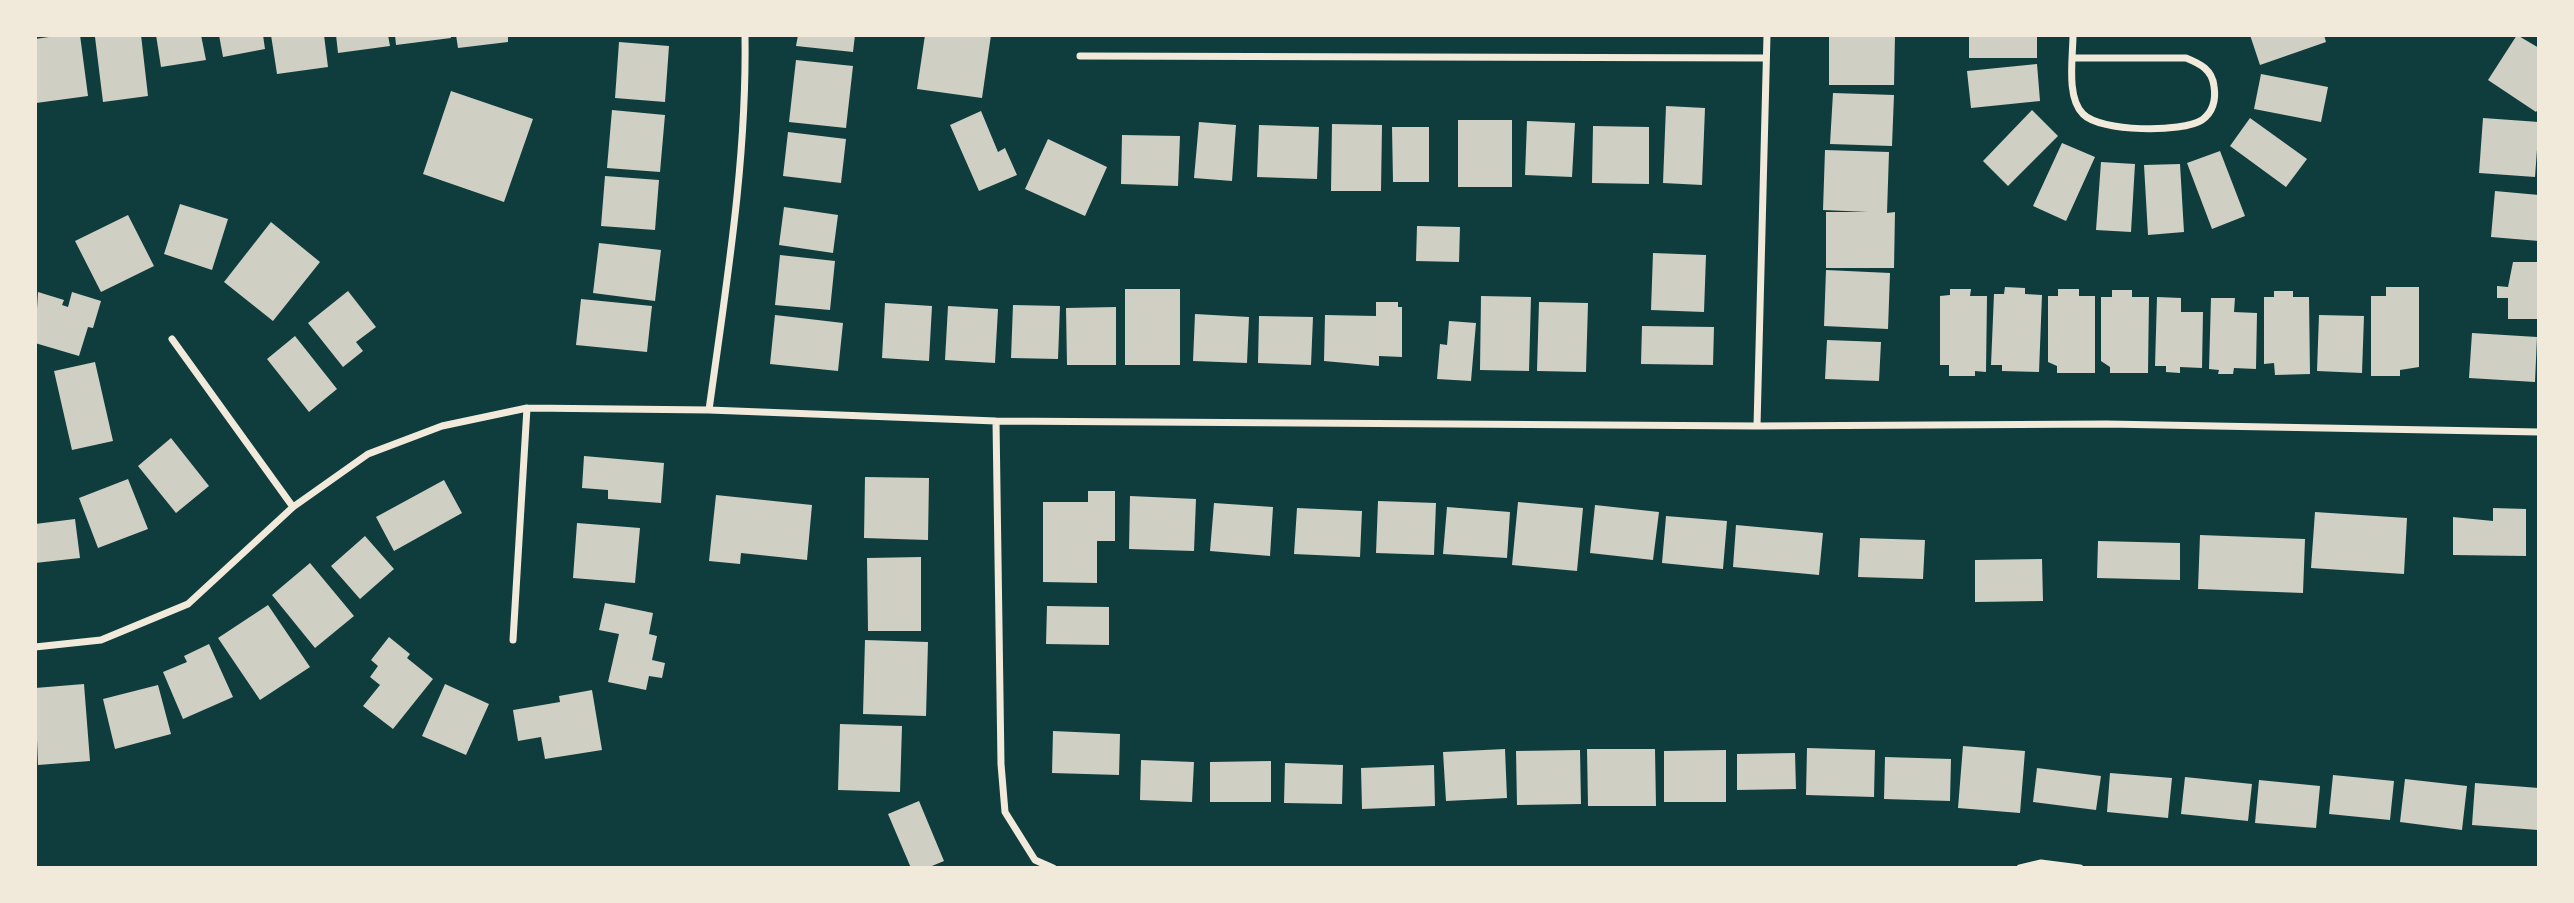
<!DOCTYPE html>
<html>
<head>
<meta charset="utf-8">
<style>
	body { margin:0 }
	#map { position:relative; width:2574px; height:903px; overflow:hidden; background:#0f3d3e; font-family:"Noto Sans",sans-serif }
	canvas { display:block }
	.frame { position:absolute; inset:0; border:37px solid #f1e9da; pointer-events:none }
</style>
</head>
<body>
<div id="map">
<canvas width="2574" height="903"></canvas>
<div class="frame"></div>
</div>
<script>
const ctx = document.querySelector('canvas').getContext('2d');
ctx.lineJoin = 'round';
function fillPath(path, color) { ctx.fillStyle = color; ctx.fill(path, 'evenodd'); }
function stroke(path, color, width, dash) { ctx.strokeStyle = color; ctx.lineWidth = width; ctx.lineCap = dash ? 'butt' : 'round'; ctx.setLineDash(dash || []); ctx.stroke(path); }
fillPath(new Path2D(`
	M63,35H80L88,96L36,103L35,39Z
	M141,35L148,96L103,102L95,37Z
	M156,35H201L206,60L161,67Z
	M219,35H263L265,49L223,57Z
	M271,35H324L328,67L277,74Z
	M336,35H388L390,46L338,53Z
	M395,35H450L451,38L396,45Z
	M456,35H508V42L458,48Z
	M798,35H855L853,52L796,46Z
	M925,35H991L982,98L917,89Z
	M1829,35H1895L1894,85H1829Z
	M1969,35H2037V58H1969Z
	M2250,35H2324L2326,42L2260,65Z
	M2517,35L2539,48V108L2536,112L2488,80Z
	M619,42L669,46L665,102L615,98Z
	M796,60L853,66L846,128L789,122Z
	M2037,64L2040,101L1971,108L1967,71Z
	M2261,74L2328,87L2321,122L2254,109Z
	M451,91L533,119L504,202L423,174Z
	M1833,93L1894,95L1892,146L1830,144Z
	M1666,106L1705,108L1702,185L1663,183Z
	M612,110L665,115L660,172L607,168Z
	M2032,110L2058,136L2008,186L1983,161Z
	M981,111L998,152L1005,148L1017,175L979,191L950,125Z
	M2250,118L2307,159L2286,187L2230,146Z
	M2483,118L2539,122L2535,177L2479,173Z
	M1458,120H1512V187H1458Z
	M1527,121L1575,123L1572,177L1525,175Z
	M1199,122L1236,125L1232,181L1194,178Z
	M1332,124L1382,125L1381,191H1331Z
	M1259,125L1319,127L1317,179L1257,177Z
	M1593,126L1649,127V184L1592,183Z
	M1392,127H1429V182H1393Z
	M788,132L846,139L841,183L783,176Z
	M1122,135L1180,136L1178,186L1121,184Z
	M1048,139L1107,167L1085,216L1025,189Z
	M2062,143L2095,157L2066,221L2033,206Z
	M1825,150L1889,152L1887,213L1895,212L1894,268H1826V212H1868L1823,210Z
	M2220,151L2245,216L2212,229L2187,163Z
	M2101,162L2135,164L2131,232L2096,230Z
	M2180,164L2184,232L2148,235L2144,165Z
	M605,176L659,180L655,230L601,226Z
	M2495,191L2539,195V241L2491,237Z
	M180,204L228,219L212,270L164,254Z
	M784,207L838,215L833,253L779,245Z
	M128,215L154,266L101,292L75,241Z
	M271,222L320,262L273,321L224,282Z
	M1417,226L1460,227L1459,262L1416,261Z
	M599,243L661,250L655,301L593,293Z
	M1653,253L1706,255L1704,312L1651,310Z
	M780,255L835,261L830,310L775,305Z
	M2513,262H2539V319H2508V298H2497V286L2508,287Z
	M1826,270L1890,273L1888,329L1824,326Z
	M2005,287L2025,288V294L2042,295L2039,372L2002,371V365H1991L1994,294H2004Z
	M2386,287H2419V367L2400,370V376H2371V296H2386Z
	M1125,289H1180V365H1125Z
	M1950,289H1971L1970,296H1987L1986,372L1975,371V376H1949V365H1940V296L1950,295Z
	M2058,289H2079V296H2095V373H2057V366L2048,362V296H2058Z
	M2112,290H2132V297H2149L2148,373H2110V367L2101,361V297H2112Z
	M348,291L376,327L356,342L363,351L343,367L308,323Z
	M2274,291H2293V297H2309L2310,374L2275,375L2274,363L2264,364V297H2274Z
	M38,292L64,300L62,305L68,307L72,292L101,301L93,328L88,327L79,356L35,343Z
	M1481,296L1531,297L1529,371L1480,370Z
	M2157,297L2181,298V312H2203L2202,368L2180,367V373L2166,372V366H2155Z
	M2211,298H2235L2234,312L2257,313L2256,369L2234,368L2233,374H2218L2219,370L2209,369Z
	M581,299L652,306L647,352L576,345Z
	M1376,302H1398V307H1402V357L1379,356V366L1324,361L1325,315L1376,316Z
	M1539,302L1588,303L1586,372L1537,371Z
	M885,303L932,306L929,361L882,358Z
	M1013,305L1060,306L1058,359L1011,358Z
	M948,306L998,309L995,363L945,360Z
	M1116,307V365H1067L1066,308Z
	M1195,314L1249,317L1247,363L1193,361Z
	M775,315L843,323L838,371L770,364Z
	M2319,315L2364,316L2362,373L2317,371Z
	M1259,316L1313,317L1311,365L1258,363Z
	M1449,321L1476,323L1471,381L1437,379L1440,344L1447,345Z
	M1642,326L1714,327L1713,365L1641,364Z
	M2472,333L2537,337L2535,382L2469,378Z
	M295,336L337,389L309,412L267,359Z
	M1827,340L1881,342L1879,381L1825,379Z
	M95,362L113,441L72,450L54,371Z
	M171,438L209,486L176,513L138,466Z
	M584,456L664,463L661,503L608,499V490L582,488Z
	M865,477L929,478L928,540L864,538Z
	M128,479L148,529L98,548L79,498Z
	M444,480L462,513L394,551L376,517Z
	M1088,491H1115V541H1097V583L1043,582V502H1088Z
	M716,495L812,505L807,560L741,553L740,564L709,561Z
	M1130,496L1196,499L1194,551L1129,549Z
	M1378,501L1436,503L1434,555L1376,553Z
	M1518,502L1583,508L1577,571L1512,565Z
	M1214,503L1273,507L1270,556L1210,551Z
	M1595,505L1659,512L1653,560L1590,553Z
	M1447,507L1510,512L1507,558L1443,554Z
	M1297,508L1362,511L1360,557L1294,554Z
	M2493,508L2526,509V556L2453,555V517L2493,521Z
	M2315,512L2407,518L2404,574L2311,568Z
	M1666,516L1727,521L1723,569L1662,563Z
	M75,519L80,558L35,563V524Z
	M577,523L640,528L635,583L573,578Z
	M1736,525L1823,533L1819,575L1733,567Z
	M2200,535L2305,539L2303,593L2198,589Z
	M365,536L394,569L360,599L331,566Z
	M1860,538L1925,540L1923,579L1858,577Z
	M2098,541L2180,543V580L2097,578Z
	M921,557V631H868L867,558Z
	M2042,559L2043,601L1975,602V560Z
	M310,563L354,616L315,648L272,595Z
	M605,603L653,613L649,634L657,636L652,660L665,663L662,678L649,676L646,690L608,682L619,634L599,630Z
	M268,605L310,667L260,700L218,638Z
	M1047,606L1109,607V645L1046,644Z
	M389,637L410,654L407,658L433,679L393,729L363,706L380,685L370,677L378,666L371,660Z
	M865,640L928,642L926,716L863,714Z
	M209,644L233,697L183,719L163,672L187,662L184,656Z
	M84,684L90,761L38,765L35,688Z
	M445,684L489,704L466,755L422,736Z
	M158,685L171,734L115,749L103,699Z
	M592,690L602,750L545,759L541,737L518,741L513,710L560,702L559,696Z
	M840,724L902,726L900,792L838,790Z
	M1053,731L1120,734L1119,775L1052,773Z
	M1963,746L2025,751L2020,813L1958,808Z
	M1807,748L1875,750L1874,797L1806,795Z
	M1505,749L1507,798L1446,801L1443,752Z
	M1587,749H1655L1656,806H1588Z
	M1580,750L1581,804L1517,805L1516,751Z
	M1726,750V802H1664V751Z
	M1795,753L1796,789L1737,790V754Z
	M1885,757L1951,759L1950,801L1884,799Z
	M1141,760L1194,762L1192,802L1140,800Z
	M1271,761V802H1210V762Z
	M1285,763L1343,765L1342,804L1284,803Z
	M1434,765L1435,806L1362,809L1361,768Z
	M2037,768L2101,776L2096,810L2033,802Z
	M2110,773L2172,778L2168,818L2107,812Z
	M2333,775L2394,781L2390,820L2329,814Z
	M2185,777L2252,784L2248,821L2181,814Z
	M2405,779L2467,786L2462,830L2400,822Z
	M2259,780L2320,786L2316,828L2255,823Z
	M2475,783L2539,788L2538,830L2472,825Z
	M919,801L944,861L927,868H911L888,814Z`), '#cfcfc3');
stroke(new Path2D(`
	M1080,56L1766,58
	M2073,58H2186C2201,64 2212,70 2214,86C2216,99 2213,112 2202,120C2182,133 2100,132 2083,114C2066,97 2073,57 2073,35
	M172,339L293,507
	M709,410C726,286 747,161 745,35
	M996,421L1001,764L1005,812L1035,860L1053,868
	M1757,426L1767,35
	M513,640L527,408
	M35,647L101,640L188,604L293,507L368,454L442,426L527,408L709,410L996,421L1757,426L2107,424L2539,432
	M2020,868L2041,863L2080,868`), '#f1e9da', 7);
</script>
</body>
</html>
